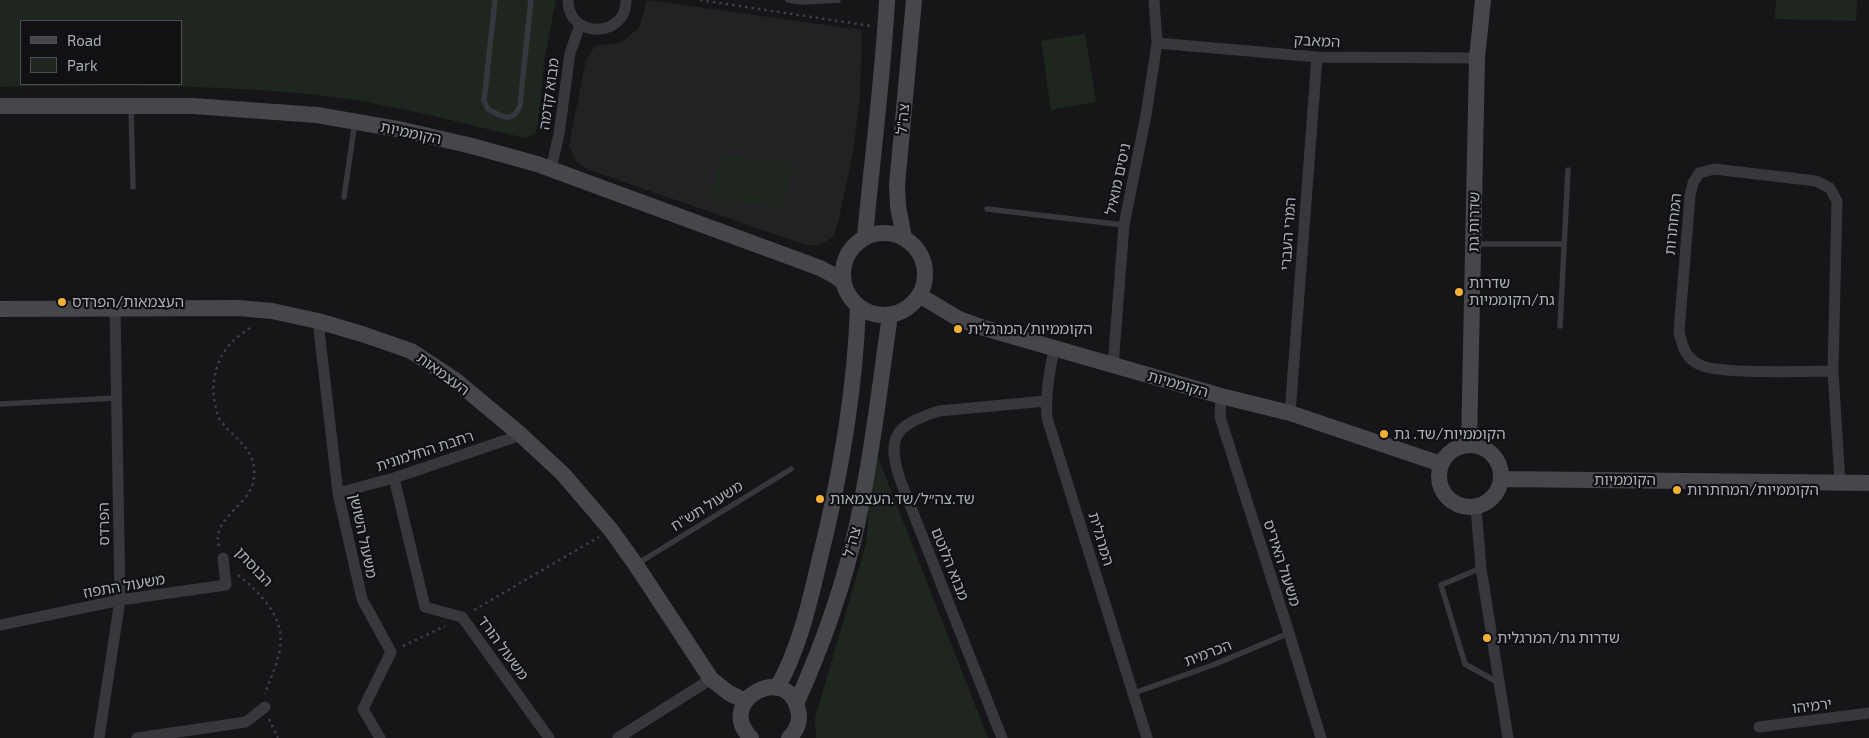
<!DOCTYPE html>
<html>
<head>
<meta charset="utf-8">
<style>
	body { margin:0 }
	#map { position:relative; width:1869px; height:738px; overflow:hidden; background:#161618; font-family:"Exo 2",sans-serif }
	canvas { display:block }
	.legend { position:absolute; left:20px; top:20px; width:162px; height:65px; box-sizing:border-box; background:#111113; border:1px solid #4d4f55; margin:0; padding:6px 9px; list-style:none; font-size:15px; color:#a8adb8 }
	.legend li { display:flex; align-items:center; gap:10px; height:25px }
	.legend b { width:25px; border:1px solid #4d4f55 }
</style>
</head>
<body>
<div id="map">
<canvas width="1869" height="738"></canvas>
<ul class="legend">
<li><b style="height:6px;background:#45474d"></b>Road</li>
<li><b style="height:14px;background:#1e261f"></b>Park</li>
</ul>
</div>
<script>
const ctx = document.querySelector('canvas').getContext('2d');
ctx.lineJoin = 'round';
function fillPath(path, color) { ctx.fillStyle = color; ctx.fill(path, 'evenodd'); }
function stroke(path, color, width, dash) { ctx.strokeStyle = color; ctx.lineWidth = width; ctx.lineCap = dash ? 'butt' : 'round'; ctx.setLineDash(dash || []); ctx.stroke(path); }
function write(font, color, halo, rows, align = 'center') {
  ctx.font = font + ' "Exo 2","Noto Sans Hebrew",sans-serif'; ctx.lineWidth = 4.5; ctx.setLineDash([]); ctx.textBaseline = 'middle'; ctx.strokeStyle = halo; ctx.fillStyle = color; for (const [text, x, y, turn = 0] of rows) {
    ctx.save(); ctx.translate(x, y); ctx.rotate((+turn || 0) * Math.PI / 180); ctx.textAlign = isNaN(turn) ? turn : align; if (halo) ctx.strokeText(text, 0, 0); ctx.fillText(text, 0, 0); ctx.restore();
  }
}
fillPath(new Path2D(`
	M647,0L862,30L860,96L853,152L839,218L833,237L820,245H806L589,170L576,161L569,145L586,60L595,46L622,42L639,28Z`), '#222225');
fillPath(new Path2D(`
	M0,0H556L545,56L538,123L535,134L525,138C457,122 388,103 318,95C212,84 106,85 0,87ZM21,21H181V84H21Z
	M1776,0H1857L1856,21L1775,19Z
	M1085,34L1096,102L1051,110L1041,41Z
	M719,154L791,163L785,208L712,199Z
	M874,447L988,738H816L815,718L866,544Z`), '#1e261f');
stroke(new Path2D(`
	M700,0L871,26
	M219,546C211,517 251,506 254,478C257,449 236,441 221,421C217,417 216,409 215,403C210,383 217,357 232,342C238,336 246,331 253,326
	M238,575C264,596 289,622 278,657C275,670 269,681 265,694
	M474,610L599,537
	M403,646L445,626
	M269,719L278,738`), '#3d3f44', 2.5, [2.5, 4]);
stroke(new Path2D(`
	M495,0L484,101L488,109C501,117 514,124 520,105L531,0
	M788,0L803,2L838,0
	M131,107L133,187
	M344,197L355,122
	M987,209L1124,225
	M1474,244H1564
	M1560,326L1568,170
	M0,404L117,398
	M637,564L791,469
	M1481,568L1441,585L1465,664L1499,683
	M1134,693L1213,665L1289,633`), '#37383d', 5.5);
stroke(new Path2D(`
	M568,0C568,40 627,38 626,0
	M1157,43L1317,57L1477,58
	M551,169L559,134L570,53L580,25
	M318,321L338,493L362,599L391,652L363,709L380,738
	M1054,348C1050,371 1045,394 1047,418L1147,738
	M1113,366L1124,225L1146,115L1157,43L1154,0
	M1833,371C1807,371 1717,375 1698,364C1685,357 1682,345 1679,332L1690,196L1693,183L1699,173L1714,169L1816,181L1830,188L1837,201L1833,371L1840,482
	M1221,396L1220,417L1289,633L1321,738
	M1290,413L1317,57
	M394,478L425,607L462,617L549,738
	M338,493L394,478L521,435
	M1476,507L1481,568L1508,738
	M0,625L120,600L226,585L223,558
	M1759,727L1869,713
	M99,738L120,600L115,309
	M137,738L246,722L265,707
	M618,738L711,679
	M1002,738L901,482C885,437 895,425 939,411L1046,401`), '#37383d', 11);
stroke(new Path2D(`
	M0,106H193L317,115L403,130L472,146L537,164L820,268L835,276L843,282
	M843 274a41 41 0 1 1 82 0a41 41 0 1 1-82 0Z
	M865,237C872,158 883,79 887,0
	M904,238L898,206L897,185L914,0
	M919,295L959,319L984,328L1221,396L1290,413L1441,464
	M0,309L238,308L272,311L318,321L362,334L411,351L455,380L521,435L563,474L611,530L636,565L711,679L729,693L745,701
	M1469,444L1477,58L1483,0
	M1439 476a31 31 0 1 1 62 0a31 31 0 1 1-62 0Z
	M1502,479L1869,483
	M777,688C799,649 809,605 819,562C840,478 855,393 858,307
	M796,704C821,649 844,584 857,525C872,455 880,385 890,315
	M751,738C714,701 787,661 798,710C801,720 797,731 789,738`), '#45474d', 16);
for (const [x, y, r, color] of [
	[1459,292,5,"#f2b134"],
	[62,302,5,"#f2b134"],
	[958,329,5,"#f2b134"],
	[1384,434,5,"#f2b134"],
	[1677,490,5,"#f2b134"],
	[820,499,5,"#f2b134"],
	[1487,638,5,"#f2b134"]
]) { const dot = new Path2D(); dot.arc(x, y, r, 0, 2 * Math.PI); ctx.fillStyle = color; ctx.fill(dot); stroke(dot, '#111113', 2); }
write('15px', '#a8adb8', '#111113', [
	["המאבק",1317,41,3],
	["מבוא קדמה",549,94,-82],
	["צה\"ל",903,119,-85],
	["הקוממיות",411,133,12],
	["ניסים מואיל",1118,179,-78],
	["שדרות גת",1474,222,-89],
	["המחתרות",1673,224,-84],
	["המרי העברי",1288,234,-86],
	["העצמאות",443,374,36],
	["הקוממיות",1178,384,16],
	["רחבת החלמונית",425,451,-18],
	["הקוממיות",1625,480],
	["משעול תש\"ח",707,506,-32],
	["הפרדס",104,524,-91],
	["משעול השושן",363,536,78],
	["המרגלית",1101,539,73],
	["צה\"ל",852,542,-75],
	["משעול האיריס",1282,563,72],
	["מבוא הלוטם",950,564,68],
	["הבוסתן",254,567,47],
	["משעול התפוז",124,586,-10],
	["משעול הורד",503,648,54],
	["הכרמית",1208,653,-21],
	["ירמיהו",1812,706,-7]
]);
write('15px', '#a8adb8', '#111113', [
	["שדרות",1469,283],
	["גת/הקוממיות",1469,300],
	["העצמאות/הפרדס",72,302],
	["הקוממיות/המרגלית",968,329],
	["הקוממיות/שד. גת",1394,434],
	["הקוממיות/המחתרות",1687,490],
	["שד.צה״ל/שד.העצמאות",830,499],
	["שדרות גת/המרגלית",1497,638]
], 'left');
</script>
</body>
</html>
